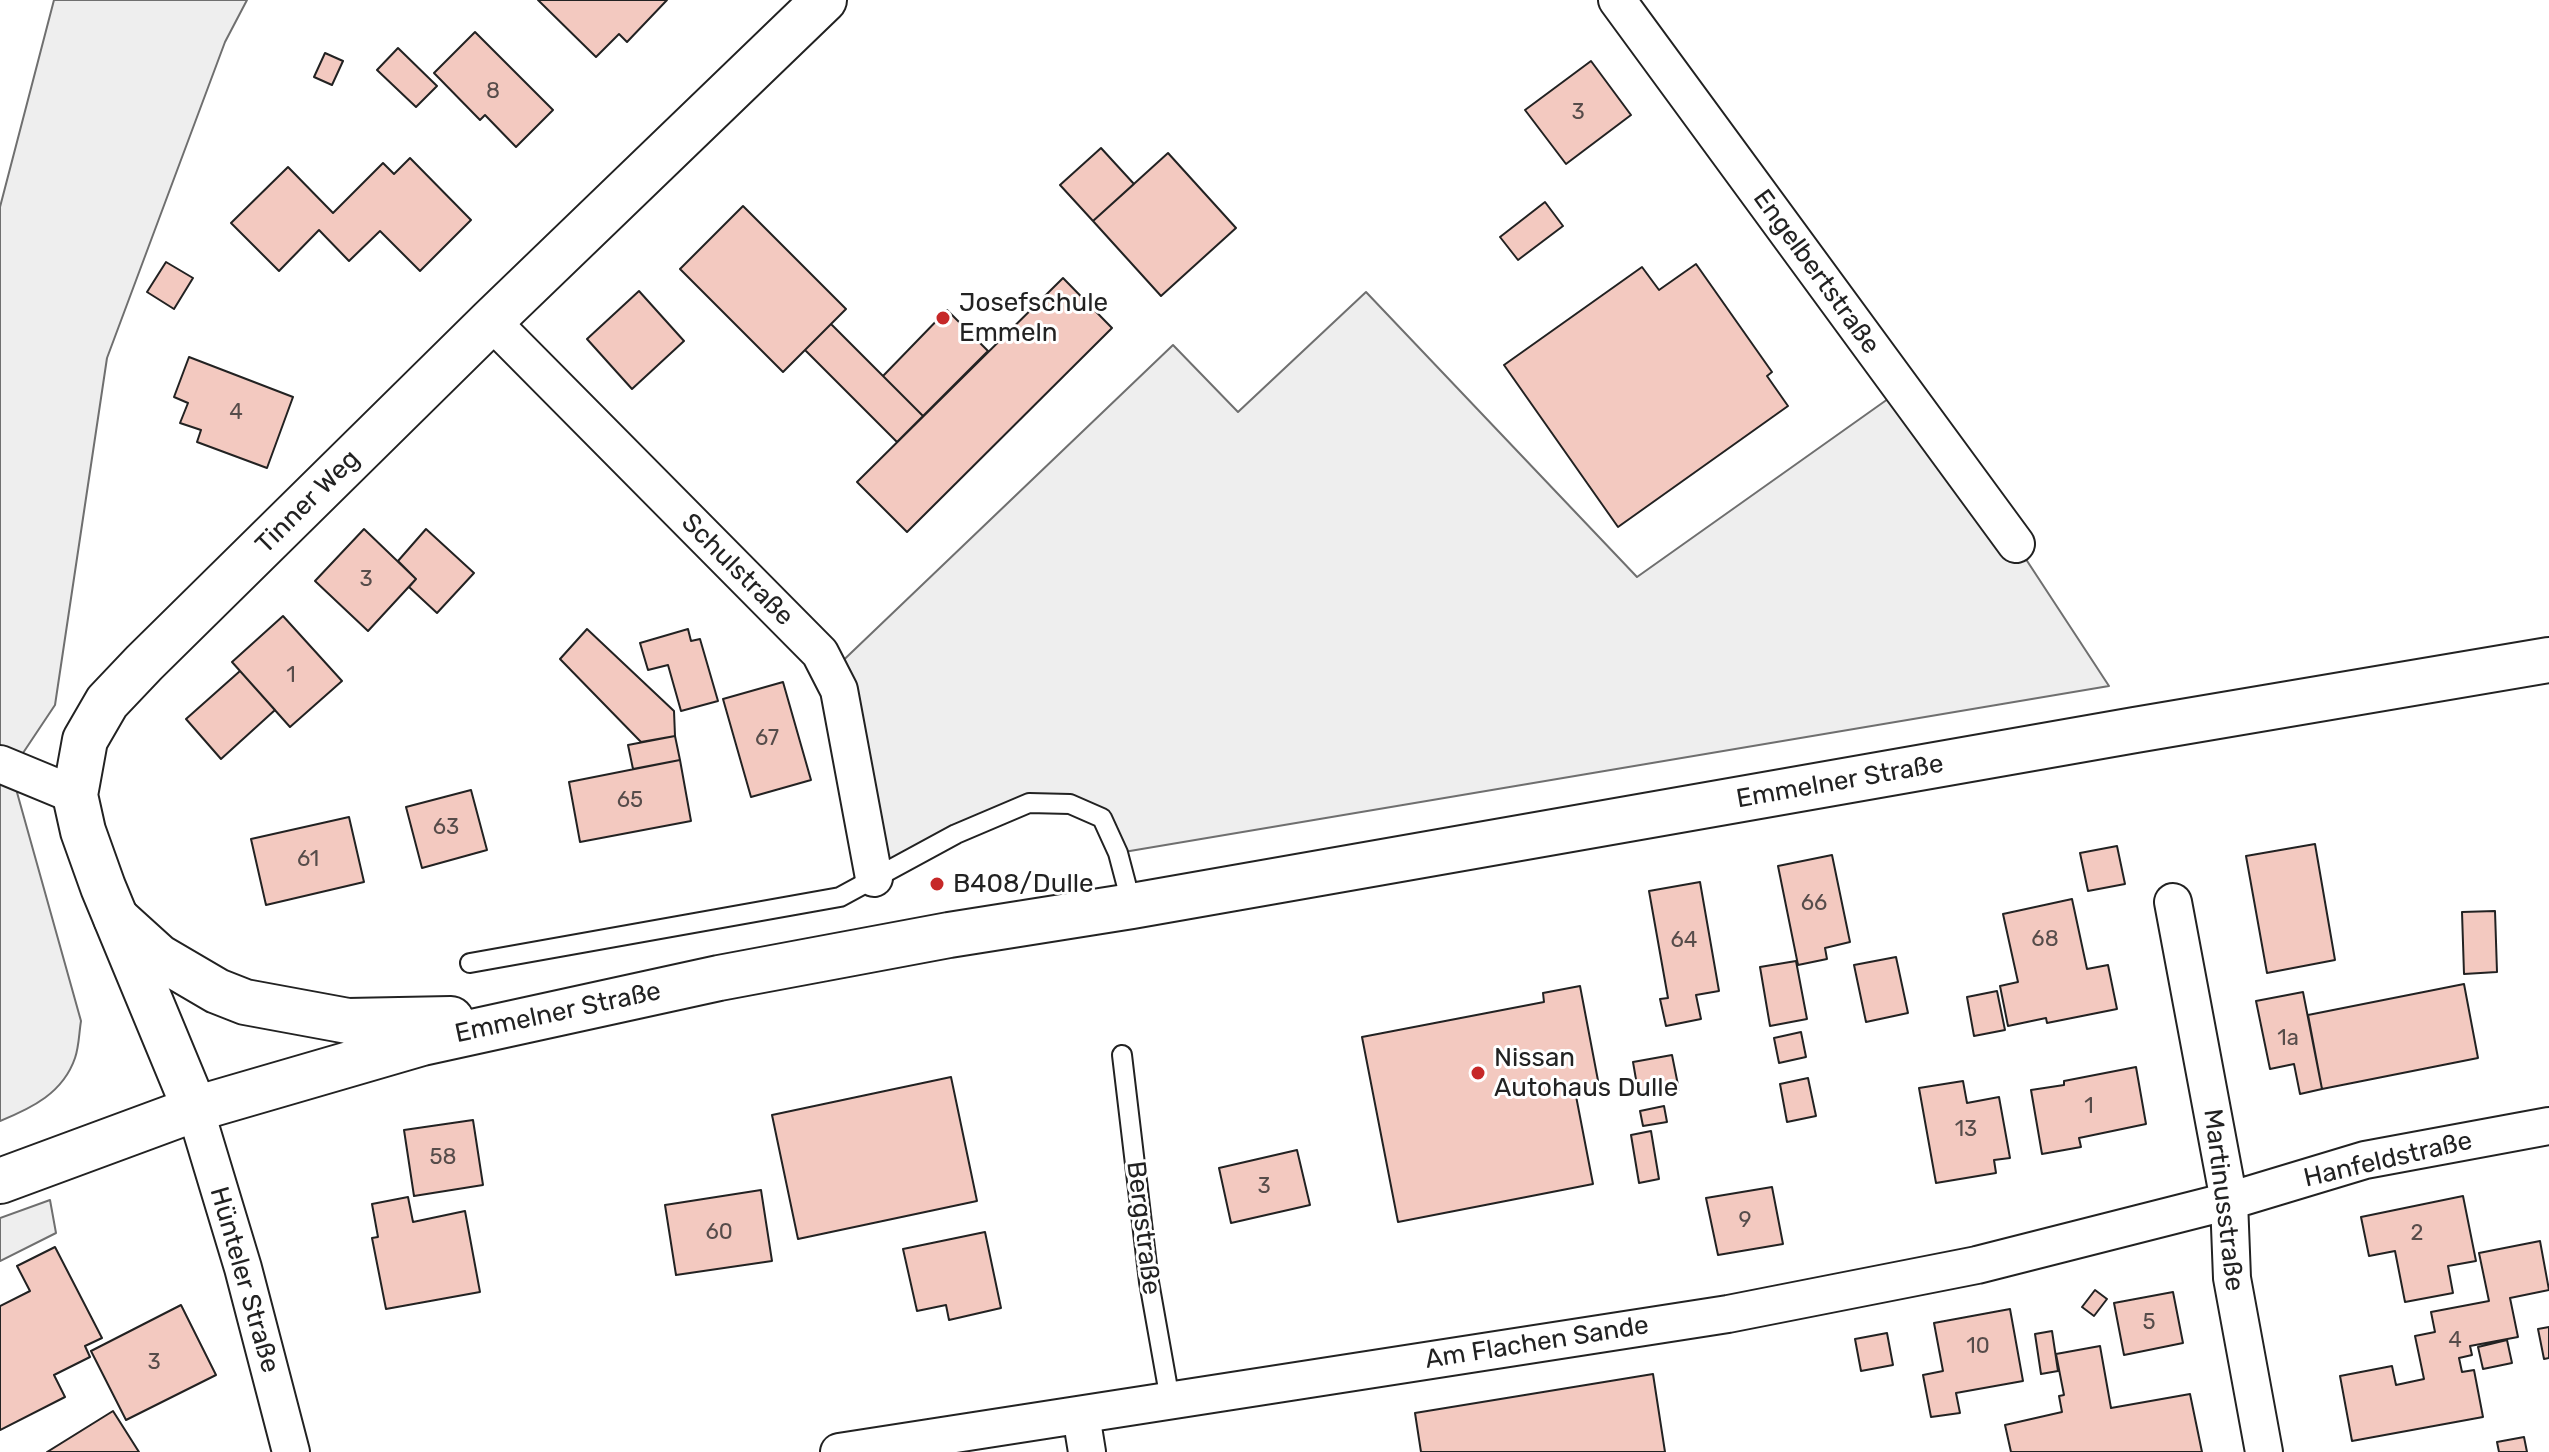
<!DOCTYPE html>
<html>
<head>
<meta charset="utf-8">
<style>
	body { margin:0 }
	canvas { display:block; background:#fff }
</style>
</head>
<body>
<canvas width="2549" height="1452"></canvas>
<script>
const ctx = document.querySelector('canvas').getContext('2d');
ctx.lineJoin = 'round';
function fillPath(path, color) { ctx.fillStyle = color; ctx.fill(path, 'evenodd'); }
function stroke(path, color, width, dash) { ctx.strokeStyle = color; ctx.lineWidth = width; ctx.lineCap = dash ? 'butt' : 'round'; ctx.setLineDash(dash || []); ctx.stroke(path); }
function write(font, color, halo, rows, align = 'center') {
  ctx.font = font + ' Rubik,sans-serif'; ctx.lineWidth = 6; ctx.setLineDash([]); ctx.textBaseline = 'middle'; ctx.strokeStyle = halo; ctx.fillStyle = color; for (const [text, x, y, turn = 0] of rows) {
    ctx.save(); ctx.translate(x, y); ctx.rotate((+turn || 0) * Math.PI / 180); ctx.textAlign = isNaN(turn) ? turn : align; if (halo) ctx.strokeText(text, 0, 0); ctx.fillText(text, 0, 0); ctx.restore();
  }
}
const green = new Path2D(`
	M54,0H247L225,42L107,358L55,705L11,771L81,1021C79,1033 79,1047 75,1058C63,1093 32,1108 0,1121V786L11,771L0,764V207Z
	M1366,292L1637,577L1902,389L2016,544L2109,686L1118,853L1102,818L1029,803L874,878L830,673L1173,345L1238,412Z
	M50,1200L56,1233L0,1261V1218Z`);
fillPath(green, '#eee');
stroke(green, '#6f6f6f', 2);
const building = new Path2D(`
	M538,0H667L627,42L619,34L596,57Z
	M475,32L553,110L516,147L485,115L480,120L434,73Z
	M398,48L437,86L416,107L377,70Z
	M325,53L343,61L332,85L314,77Z
	M1591,61L1631,115L1566,164L1525,110Z
	M1101,148L1134,184L1093,221L1060,185Z
	M1168,153L1236,228L1161,296L1093,221Z
	M410,158L471,220L420,271L380,231L349,261L319,230L279,271L231,223L288,167L333,213L383,163L394,174Z
	M1545,202L1563,226L1518,260L1500,237Z
	M743,206L846,309L783,372L680,269Z
	M166,262L193,278L174,309L147,292Z
	M1696,264L1772,372L1767,376L1788,406L1618,527L1504,365L1642,267L1659,290Z
	M1063,278L1112,328L907,532L857,482Z
	M639,291L684,341L632,389L587,339Z
	M947,310L988,351L923,416L883,376Z
	M831,324L923,416L897,442L805,350Z
	M189,357L293,397L267,468L197,442L201,430L180,423L188,403L174,397Z
	M364,529L416,579L368,631L315,581Z
	M426,529L474,573L437,613L409,587L416,579L398,561Z
	M283,616L342,681L290,727L232,662Z
	M587,629L674,711L675,736L641,742L560,659Z
	M688,629L691,641L700,639L718,701L681,711L668,665L648,670L640,643Z
	M240,671L275,710L221,759L186,719Z
	M783,682L811,780L751,797L723,699Z
	M675,736L680,760L633,769L628,745Z
	M680,760L691,821L580,842L569,782Z
	M471,790L487,850L422,868L406,807Z
	M349,817L364,882L266,905L251,839Z
	M2315,844L2335,960L2267,973L2246,856Z
	M2117,846L2125,884L2088,891L2080,853Z
	M1832,855L1850,942L1825,948L1827,959L1798,965L1778,866Z
	M1700,882L1719,991L1696,995L1701,1019L1666,1026L1660,999L1668,998L1649,891Z
	M2072,899L2087,969L2108,965L2117,1009L2047,1023L2046,1018L2008,1026L2000,986L2018,982L2003,914Z
	M2495,911L2497,972L2464,974L2462,912Z
	M1896,957L1908,1013L1866,1022L1854,965Z
	M1796,961L1807,1019L1770,1026L1760,967Z
	M2464,984L2478,1058L2322,1089L2308,1015Z
	M1580,986L1600,1091L1576,1096L1593,1184L1398,1222L1362,1037L1544,1002L1543,993Z
	M1997,991L2005,1030L1974,1036L1967,997Z
	M2303,992L2322,1089L2300,1094L2294,1064L2270,1069L2256,1001Z
	M1801,1032L1806,1057L1779,1063L1774,1038Z
	M1672,1055L1679,1090L1639,1097L1633,1062Z
	M2136,1067L2146,1124L2079,1138L2081,1147L2042,1154L2031,1090L2064,1085V1081Z
	M951,1077L977,1201L798,1239L772,1115Z
	M1808,1078L1816,1116L1787,1122L1780,1084Z
	M1963,1081L1967,1103L1999,1097L2010,1158L1994,1160L1996,1173L1936,1183L1919,1088Z
	M1664,1106L1667,1122L1643,1126L1640,1111Z
	M473,1120L483,1185L414,1196L404,1130Z
	M1651,1131L1659,1179L1639,1183L1631,1135Z
	M1297,1150L1310,1205L1231,1223L1219,1168Z
	M1772,1187L1783,1244L1718,1255L1706,1198Z
	M761,1190L772,1261L676,1275L665,1205Z
	M2463,1196L2476,1261L2448,1266L2453,1293L2405,1302L2395,1251L2369,1256L2361,1217Z
	M408,1197L413,1222L465,1211L480,1292L386,1309L372,1238L378,1237L372,1204Z
	M985,1232L1001,1308L949,1320L946,1305L917,1311L903,1249Z
	M2540,1241L2549,1290L2510,1298L2518,1337L2470,1346L2472,1355L2459,1358L2462,1372L2474,1370L2483,1417L2352,1441L2340,1376L2392,1366L2396,1385L2424,1379L2415,1336L2435,1332L2431,1312L2489,1301L2479,1253Z
	M55,1247L102,1338L85,1346L90,1357L54,1375L65,1397L0,1430V1306L30,1291L17,1266Z
	M2095,1290L2107,1299L2094,1316L2082,1307Z
	M2173,1292L2183,1343L2124,1355L2114,1303Z
	M181,1305L216,1375L126,1420L91,1351Z
	M2010,1309L2023,1381L1956,1393L1960,1413L1931,1417L1923,1375L1943,1371L1934,1323Z
	M2549,1327V1358L2544,1359L2538,1329Z
	M2052,1331L2058,1371L2041,1374L2035,1334Z
	M1887,1333L1893,1365L1861,1371L1855,1339Z
	M2507,1340L2512,1363L2483,1369L2478,1347Z
	M2100,1346L2111,1408L2190,1394L2202,1452H2011L2005,1425L2062,1412L2059,1396L2064,1395L2056,1354Z
	M1653,1374L1665,1452H1421L1415,1413Z
	M113,1411L139,1452H47Z
	M2524,1437L2527,1452H2499L2497,1442Z`);
fillPath(building, '#f3c9c0');
stroke(building, '#222', 2);
const lane = new Path2D(`
	M470,963L840,897L956,834L1029,803L1070,804L1102,818L1118,853L1132,906
	M1122,1055L1149,1282L1170,1400`);
const street = new Path2D(`
	M1617,0L2016,544
	M491,321L820,653L839,690L874,878
	M0,764L75,795
	M2173,902L2229,1201L2232,1278L2264,1452
	M195,1109L243,1268L291,1452
	M1081,1415L1087,1452
	M839,1452L1728,1314L1977,1265L2229,1201L2365,1160L2549,1126`);
const secondary = new Path2D(`
	M195,1109L103,887L83,831L75,795L85,740L107,702L144,663L491,321L824,0`);
const primary = new Path2D(`
	M116,918L159,957L217,991L245,1002L348,1021L451,1019
	M0,1181L195,1109L422,1043L719,978L949,935L1132,906L2135,730L2549,660`);
stroke(lane, '#222', 22);
stroke(street, '#222', 40);
stroke(secondary, '#222', 48);
stroke(primary, '#222', 48);
stroke(lane, '#fff', 18);
stroke(street, '#fff', 36);
stroke(secondary, '#fff', 44);
stroke(primary, '#fff', 44);
for (const [x, y, r, color] of [
	[943,318,8,"#c62828"],
	[937,884,8,"#c62828"],
	[1478,1073,8,"#c62828"]
]) { const dot = new Path2D(); dot.arc(x, y, r, 0, 2 * Math.PI); ctx.fillStyle = color; ctx.fill(dot); stroke(dot, '#fff', 3); }
write('22px', '#564c4a', null, [
	["8",493,92],
	["3",1578,113],
	["4",236,413],
	["3",366,580],
	["1",291,676],
	["67",767,739],
	["65",630,801],
	["63",446,828],
	["61",308,860],
	["66",1814,904],
	["68",2045,940],
	["64",1684,941],
	["1a",2288,1039],
	["1",2089,1107],
	["13",1966,1130],
	["58",443,1158],
	["3",1264,1187],
	["9",1745,1221],
	["60",719,1233],
	["2",2417,1234],
	["5",2149,1323],
	["4",2455,1341],
	["10",1978,1347],
	["3",154,1363]
]);
write('26px', '#222', '#fff', [
	["Engelbertstraße",1816,272,54],
	["Tinner Weg",308,502,-45],
	["Schulstraße",737,570,45],
	["Emmelner Straße",1840,782,-10],
	["Emmelner Straße",558,1013,-12],
	["Hanfeldstraße",2388,1160,-13],
	["Martinusstraße",2223,1200,83],
	["Bergstraße",1143,1228,83],
	["Hünteler Straße",244,1280,74],
	["Am Flachen Sande",1537,1343,-9]
]);
write('26px', '#222', '#fff', [
	["Josefschule",959,303],
	["Emmeln",959,333],
	["B408/Dulle",953,884],
	["Nissan",1494,1058],
	["Autohaus Dulle",1494,1088]
], 'left');
</script>
</body>
</html>
